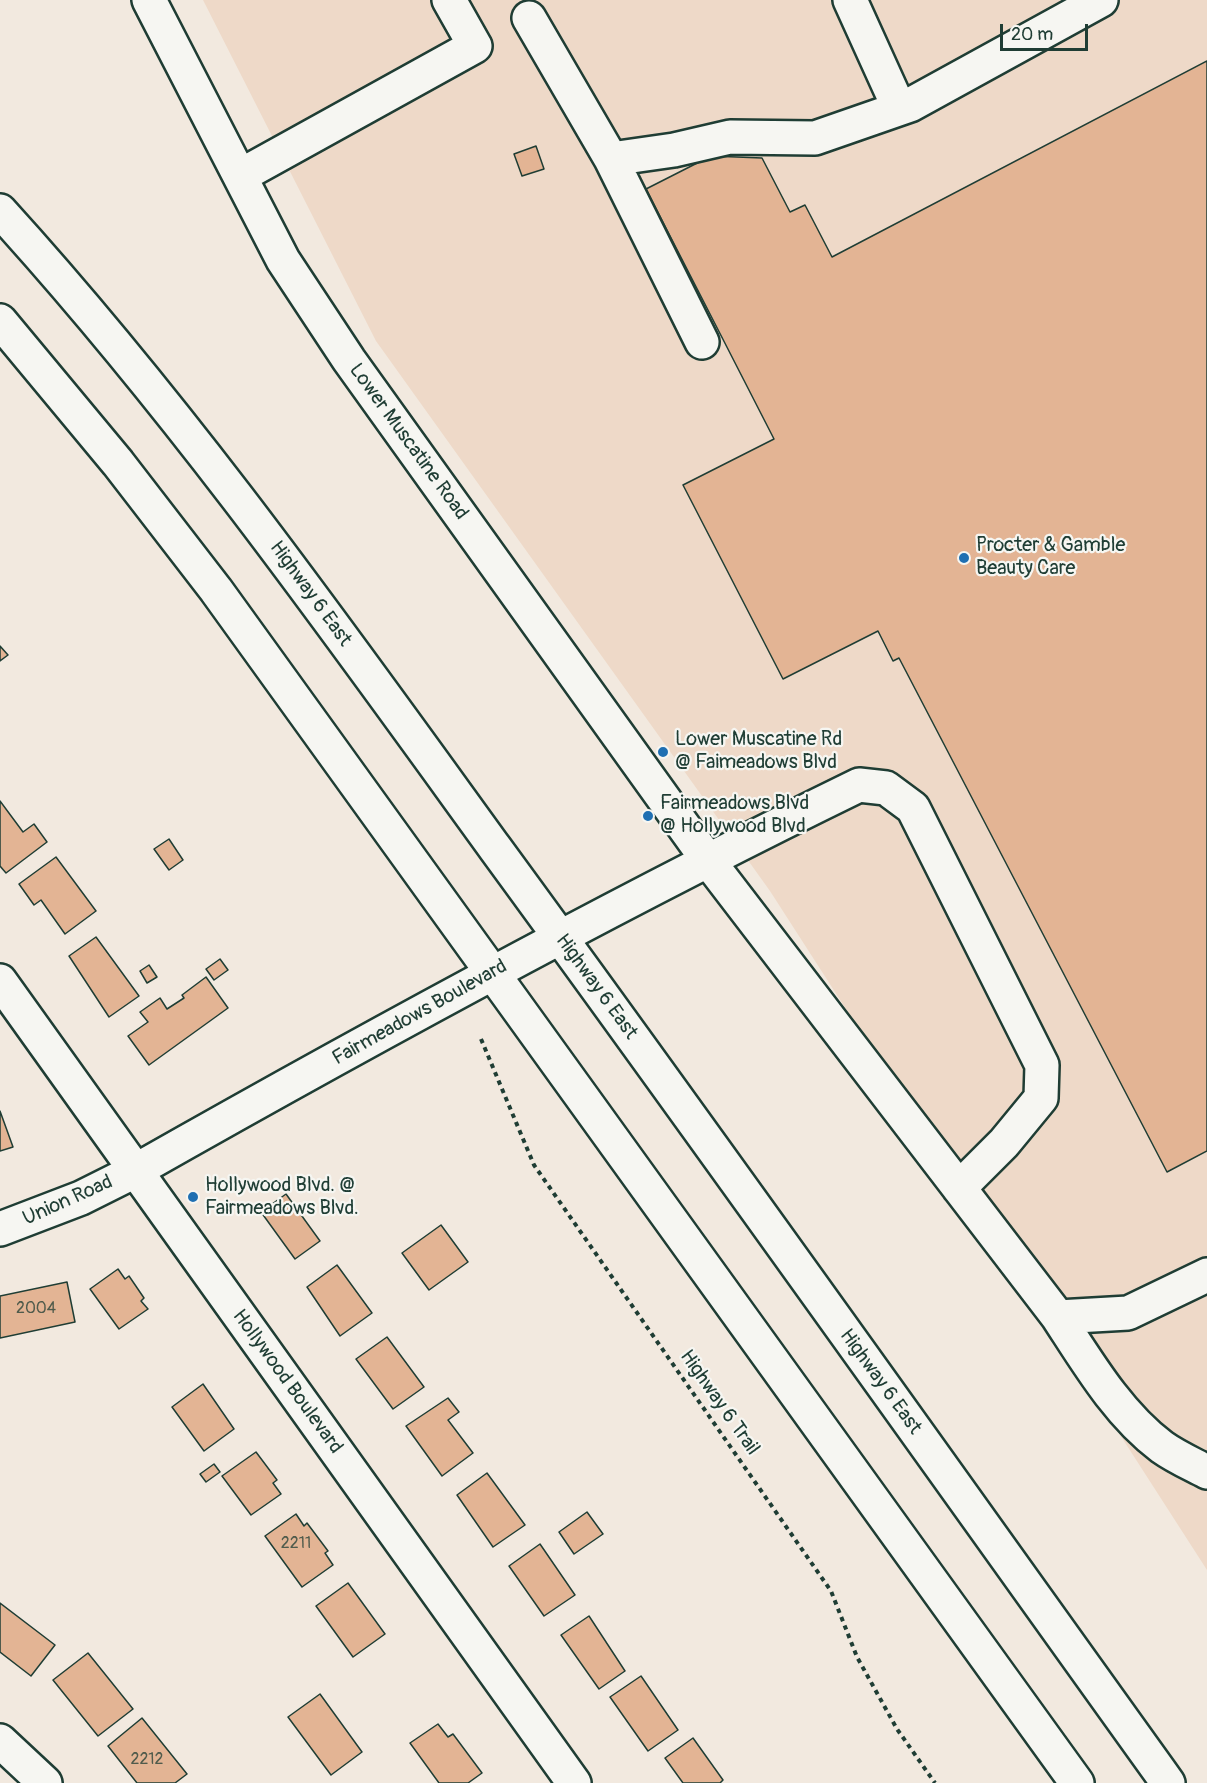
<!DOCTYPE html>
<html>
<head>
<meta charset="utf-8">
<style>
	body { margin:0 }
	#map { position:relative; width:1207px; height:1783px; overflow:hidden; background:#f2e9df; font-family:Pangolin,sans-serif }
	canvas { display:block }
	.scale { position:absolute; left:1000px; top:24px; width:88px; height:27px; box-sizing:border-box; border:3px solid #1f3d34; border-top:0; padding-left:8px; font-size:18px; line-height:21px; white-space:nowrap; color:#1f3d34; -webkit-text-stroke:4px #f6f6f2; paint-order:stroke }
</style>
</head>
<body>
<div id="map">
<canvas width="1207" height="1783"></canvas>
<div class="scale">20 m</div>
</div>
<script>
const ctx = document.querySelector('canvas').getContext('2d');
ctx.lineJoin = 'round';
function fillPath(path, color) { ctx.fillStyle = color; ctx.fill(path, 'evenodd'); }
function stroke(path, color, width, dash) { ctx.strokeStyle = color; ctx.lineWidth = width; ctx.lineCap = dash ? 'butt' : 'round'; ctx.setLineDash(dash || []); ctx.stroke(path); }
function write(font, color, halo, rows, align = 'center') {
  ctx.font = font + ' Pangolin,sans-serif'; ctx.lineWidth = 4.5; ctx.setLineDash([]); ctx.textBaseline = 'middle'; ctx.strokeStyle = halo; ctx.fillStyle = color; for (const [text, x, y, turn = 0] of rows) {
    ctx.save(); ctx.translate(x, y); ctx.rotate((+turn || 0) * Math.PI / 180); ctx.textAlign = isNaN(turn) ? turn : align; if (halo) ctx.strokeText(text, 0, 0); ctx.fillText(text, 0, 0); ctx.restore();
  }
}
fillPath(new Path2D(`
	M203,0H1207V1570L770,891L376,341Z`), '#eed9c8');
const building = new Path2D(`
	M1207,61V1151L1167,1172L899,658L893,661L878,631L783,679L683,485L774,439L646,189L711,156L762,158L790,212L805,205L832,257Z
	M536,146L544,169L522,176L514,154Z
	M0,646L8,655L0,661Z
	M0,801L23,832L34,824L47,842L6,873L0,866Z
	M169,839L183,860L169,870L154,849Z
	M56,857L96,911L65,934L41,900L34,905L19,884Z
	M96,937L139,996L109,1017L69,956Z
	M220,959L228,970L214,980L206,969Z
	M149,965L157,977L147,983L140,971Z
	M206,977L228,1008L149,1065L128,1036L148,1022L140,1012L160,998L167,1009L184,998L182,995Z
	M0,1111L13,1147L0,1151Z
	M286,1194L320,1241L295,1259L261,1212Z
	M441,1225L468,1262L429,1290L402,1253Z
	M337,1265L372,1313L340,1336L307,1287Z
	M118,1269L125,1279L129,1276L144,1298L141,1301L148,1309L119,1329L90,1289Z
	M67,1282L75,1322L0,1338V1296Z
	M387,1337L424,1387L393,1409L356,1359Z
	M203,1384L234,1429L204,1451L172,1407Z
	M448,1398L459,1412L448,1420L473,1453L442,1476L406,1426Z
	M256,1452L277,1480L273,1483L281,1494L251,1515L222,1476Z
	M214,1464L220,1472L206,1482L200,1474Z
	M487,1473L525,1525L493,1547L457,1495Z
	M587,1512L603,1534L574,1554L559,1532Z
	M296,1514L304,1526L307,1523L328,1551L325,1553L333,1565L302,1587L265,1536Z
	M540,1544L575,1595L544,1616L509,1566Z
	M348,1583L385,1634L353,1657L316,1606Z
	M0,1603L55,1645L31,1676L0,1652Z
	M589,1616L625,1671L599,1689L561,1635Z
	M88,1653L133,1709L98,1736L53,1680Z
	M641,1676L678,1730L648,1751L610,1697Z
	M320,1694L362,1752L331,1775L288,1717Z
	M142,1718L187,1774L175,1783H137L108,1746Z
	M438,1724L448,1737L453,1734L482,1773L468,1783H439L410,1743Z
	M693,1738L723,1780L720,1783H683L665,1758Z`);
fillPath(building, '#e3b494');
stroke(building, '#1f3d34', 1.5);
const minor = new Path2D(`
	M149,0L283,260L349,360L707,859L1058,1317L1128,1313L1207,1275
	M850,0L899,108
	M529,18L611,159L702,342
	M611,159L674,150L730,137L815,138L910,105L1101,0
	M240,176L475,46L449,0
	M0,981L574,1783
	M0,1229L81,1198L135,1171C373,1036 613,905 859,785L886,788L913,808L1042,1065L1041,1098L1004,1143L959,1188
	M1058,1317C1088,1363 1118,1414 1162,1447C1176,1457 1192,1464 1207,1472
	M0,1741L45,1783`);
const major = new Path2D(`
	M0,211C181,410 337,630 495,848C722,1158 944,1471 1168,1783
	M0,321L118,463L216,590L1077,1783`);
stroke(minor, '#1f3d34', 38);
stroke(major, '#1f3d34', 38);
stroke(new Path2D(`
	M481,1039L534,1165L831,1591L857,1657L897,1729L935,1783`), '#1f3d34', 4, [4.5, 4.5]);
stroke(minor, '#f6f6f2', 33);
stroke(major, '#f6f6f2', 33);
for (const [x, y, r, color] of [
	[964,558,6,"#1f6fb2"],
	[663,752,6,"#1f6fb2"],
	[648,816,6,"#1f6fb2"],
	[193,1197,6,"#1f6fb2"]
]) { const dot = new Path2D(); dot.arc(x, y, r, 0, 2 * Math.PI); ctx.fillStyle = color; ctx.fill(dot); stroke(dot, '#f6f6f2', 2); }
write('16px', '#505b4c', null, [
	["2004",36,1309],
	["2211",296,1544],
	["2212",147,1760]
]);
write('20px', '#1f3d34', '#f6f6f2', [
	["Lower Muscatine Road",408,442,54],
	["Highway 6 East",310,594,54],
	["Highway 6 East",596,987,54],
	["Fairmeadows Boulevard",420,1013,-29],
	["Union Road",68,1201,-24],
	["Hollywood Boulevard",287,1382,54],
	["Highway 6 East",880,1382,54],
	["Highway 6 Trail",719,1403,55]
]);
write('20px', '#1f3d34', '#f6f6f2', [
	["Procter & Gamble",976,546],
	["Beauty Care",976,569],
	["Lower Muscatine Rd",675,740],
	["@ Faimeadows Blvd",675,763],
	["Fairmeadows Blvd",660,804],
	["@ Hollywood Blvd",660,827],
	["Hollywood Blvd. @",205,1186],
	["Fairmeadows Blvd.",205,1209]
], 'left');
</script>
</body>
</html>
